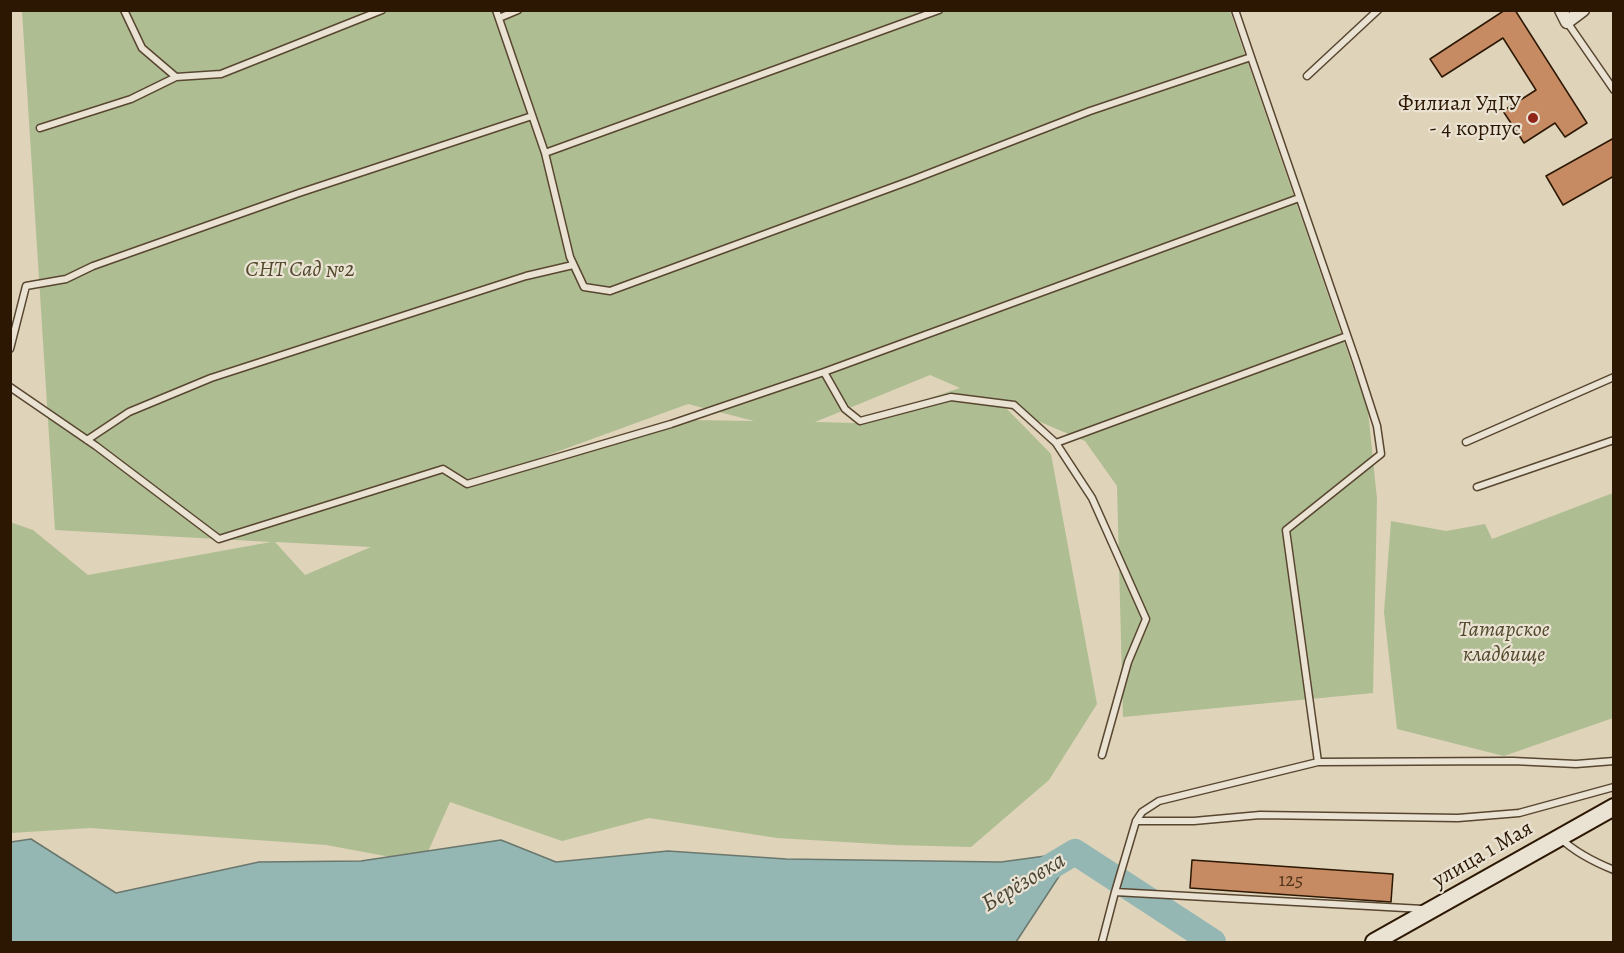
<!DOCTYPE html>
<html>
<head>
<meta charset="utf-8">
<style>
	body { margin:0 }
	#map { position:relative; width:1624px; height:953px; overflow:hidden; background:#dfd3b9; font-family:Alegreya,serif }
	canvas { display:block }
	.frame { position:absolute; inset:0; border:12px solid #2b1702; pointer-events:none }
</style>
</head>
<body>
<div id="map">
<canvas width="1624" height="953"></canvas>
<div class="frame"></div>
</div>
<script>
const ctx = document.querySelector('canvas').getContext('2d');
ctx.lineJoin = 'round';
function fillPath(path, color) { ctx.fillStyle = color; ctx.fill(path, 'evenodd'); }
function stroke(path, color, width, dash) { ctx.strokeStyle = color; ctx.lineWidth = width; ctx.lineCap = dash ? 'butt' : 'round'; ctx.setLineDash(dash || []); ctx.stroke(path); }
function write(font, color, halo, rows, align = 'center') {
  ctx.font = font + ' Alegreya,serif'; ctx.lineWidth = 4.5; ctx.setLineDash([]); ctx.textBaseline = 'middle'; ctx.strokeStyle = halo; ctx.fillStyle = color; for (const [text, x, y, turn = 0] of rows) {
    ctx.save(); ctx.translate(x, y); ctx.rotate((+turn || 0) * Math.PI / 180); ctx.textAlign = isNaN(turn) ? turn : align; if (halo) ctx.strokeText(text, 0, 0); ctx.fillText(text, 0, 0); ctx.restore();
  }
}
fillPath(new Path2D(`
	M22,11H1230L1368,411L1377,499L1373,693L1123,717L1117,486L1085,441L1005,407L1051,454L1097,704L1049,780L971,847L895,845L777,838L649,818L562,841L450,802L423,863L326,845L90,828L11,833L10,522L33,530L88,575L271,542L55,530ZM930,375L960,388L854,423L815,422ZM688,404L754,421L686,420L529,462ZM275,542H276L371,547L305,575Z
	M1613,493V718L1504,756L1397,729L1384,612L1391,521L1446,531L1485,524L1492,539Z`), '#aebd92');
const water = new Path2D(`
	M31,839L116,893L259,862L361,861L501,840L556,862L668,851L786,859L1001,862L1075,852L1016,942H11V842Z`);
fillPath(water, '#94b7b4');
stroke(water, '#6a776d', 1.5);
stroke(new Path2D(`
	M1045,870L1075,852L1213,942`), '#94b7b4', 26);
const building = new Path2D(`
	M1505,10H1515L1587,123L1565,137L1555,123L1524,143L1503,111L1536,90L1503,38L1442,77L1430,59Z
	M1614,138V176L1563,205L1546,176Z
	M1192,860L1393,874L1391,902L1190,888Z`);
fillPath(building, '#c78b63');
stroke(building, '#2b1702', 1.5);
const lane = new Path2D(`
	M124,10L142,48L176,77L221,74L382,10
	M496,10L545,153L570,257L584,287L610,291L912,180L1090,111L1251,57L1235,10
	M499,18L518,10
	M1567,22L1614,90
	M1251,57L1356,361L1377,426L1381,454L1286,530L1318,762
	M1307,76L1378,10
	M40,128L131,99L176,77
	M545,153L939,10
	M10,349L26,286L66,279L93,266L299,193L532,116
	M824,372L1299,198
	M10,387L96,446L219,539L443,469L467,484L671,424L824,372L845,409L860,421L951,397L1014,405L1056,443L1347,336
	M87,440L129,412L211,378L526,276L573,265
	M1466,442L1614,377
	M1056,443L1092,498L1146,619L1128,662L1102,755
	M1477,487L1614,440
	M1136,821H1194L1260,815L1458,818L1519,813L1614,787
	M1560,838C1576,853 1594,862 1614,870
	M1423,909L1115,892L1136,821L1142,812L1159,801L1318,762L1513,761L1576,764L1614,761
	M1102,942L1115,892`);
const street = new Path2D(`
	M1561,10L1567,22L1583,10`);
const secondary = new Path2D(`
	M1374,942L1614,807`);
stroke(lane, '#584630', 9);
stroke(street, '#584630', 15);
stroke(secondary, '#2b1702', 20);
stroke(lane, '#eae2d2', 6);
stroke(street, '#eae2d2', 12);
stroke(secondary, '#eae2d2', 16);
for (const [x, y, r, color] of [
	[1533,118,6,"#8f2418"]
]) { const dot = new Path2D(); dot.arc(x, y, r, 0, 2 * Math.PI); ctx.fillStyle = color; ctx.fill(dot); stroke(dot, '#eae2d2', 2); }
write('20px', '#52341a', null, [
	["125",1291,881]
]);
write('22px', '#2b1702', '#eae2d2', [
	["Филиал УдГУ",1521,105],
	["- 4 корпус",1521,130]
], 'right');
write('italic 22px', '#52492d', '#eae2d2', [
	["СНТ Сад №2",300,271],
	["Татарское",1504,631],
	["кладбище",1504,656]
]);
write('22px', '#2b1702', '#eae2d2', [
	["улица 1 Мая",1483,855,-30]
]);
write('italic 24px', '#4a4737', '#eae2d2', [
	["Берёзовка",1024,883,-31]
]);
</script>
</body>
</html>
